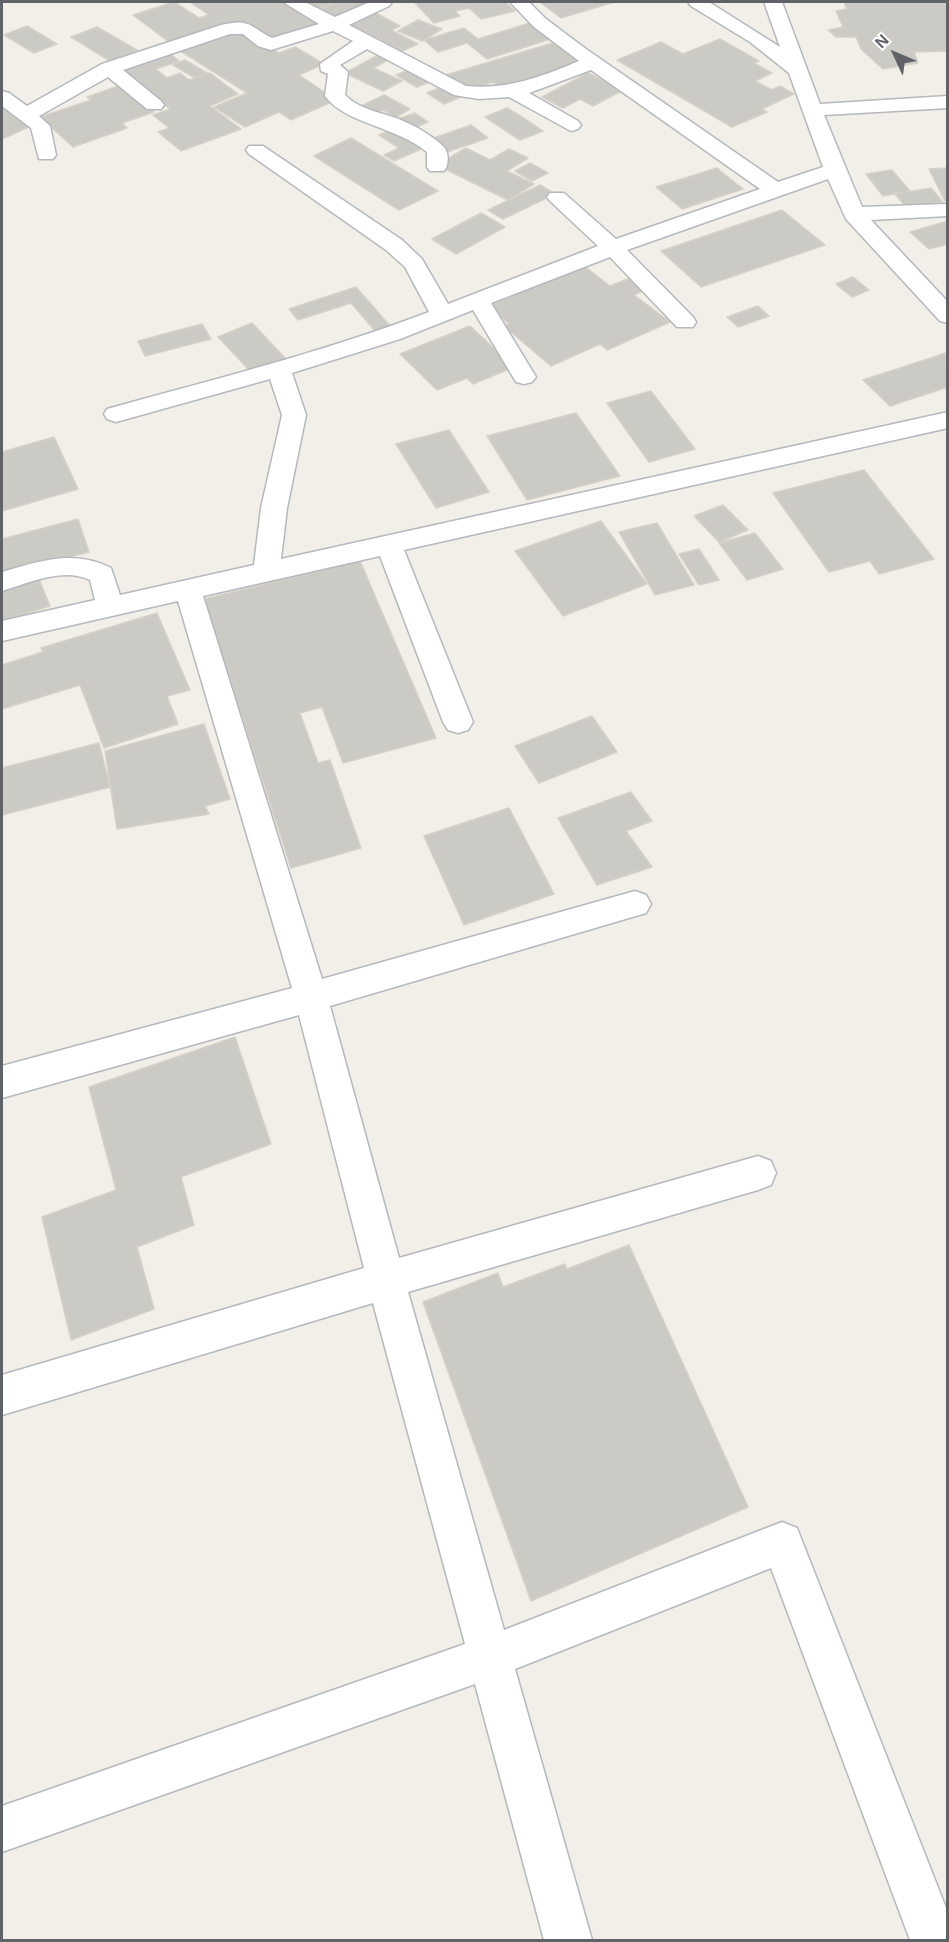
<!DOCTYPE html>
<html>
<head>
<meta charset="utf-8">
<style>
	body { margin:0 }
	#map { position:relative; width:949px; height:1942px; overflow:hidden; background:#f1efe8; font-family:Helvetica,sans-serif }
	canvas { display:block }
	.frame { position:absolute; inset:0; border:3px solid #5f6368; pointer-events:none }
	.north { position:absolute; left:865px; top:24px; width:60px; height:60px; -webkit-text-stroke:4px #fff; paint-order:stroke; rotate:314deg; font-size:16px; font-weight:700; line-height:24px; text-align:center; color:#5f6368 }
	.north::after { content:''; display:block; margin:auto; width:21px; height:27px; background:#5f6368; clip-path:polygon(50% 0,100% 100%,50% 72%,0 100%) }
</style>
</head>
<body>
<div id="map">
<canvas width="949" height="1942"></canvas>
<div class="frame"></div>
<div class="north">N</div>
</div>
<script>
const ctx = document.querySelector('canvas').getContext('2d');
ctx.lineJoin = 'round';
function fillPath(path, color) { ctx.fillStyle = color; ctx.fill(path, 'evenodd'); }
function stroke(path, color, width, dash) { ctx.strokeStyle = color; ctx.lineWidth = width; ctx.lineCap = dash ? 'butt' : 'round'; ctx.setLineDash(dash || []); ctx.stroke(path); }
const building = new Path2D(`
	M174,2L199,18L209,15L190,2H285L322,25L275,42L247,22L173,45L133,15Z
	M302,2H335L317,9Z
	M337,2H378L337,22L315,12Z
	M423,2H505L515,11L481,19L469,8L455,11L460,16L434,23L415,3Z
	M540,2H614L561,18Z
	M844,2H948V51L914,52L918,63L883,69L861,49L856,37H836L828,30L843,27L836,11L847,9Z
	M374,12L400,26L391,30L418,44L402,51L349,24Z
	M418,20L442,29L422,41L398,31Z
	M533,22L554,38L487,59L467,43L438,52L424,40L464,28L478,39Z
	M27,26L57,44L34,53L4,35Z
	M97,27L137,50L110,61L71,37Z
	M236,27L279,53L295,47L324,64L299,75L336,100L291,120L279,112L245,127L214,107L247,93L179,50Z
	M720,39L759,61L754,63L772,73L755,81L772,90L780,86L794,94L762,109L767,112L732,127L617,60L661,42L683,54Z
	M559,41L587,63L505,91L493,82L465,91L446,75Z
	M169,53L179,61L156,69L167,78L180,73L189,80L210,73L238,94L210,106L241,129L181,151L158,132L169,128L153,115L170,109L121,70Z
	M382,53L392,58L373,68L402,81L383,91L345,73Z
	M185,60L207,73L195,78L173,65Z
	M410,69L432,81L417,87L396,75Z
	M588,73L623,90L593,106L580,99L563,108L542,97Z
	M121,85L154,112L122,123L127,128L73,147L40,117L91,100L87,97Z
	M444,86L461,97L444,104L427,93Z
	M384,95L410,109L396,117L383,110L371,116L357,108Z
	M2,107L31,126L2,139Z
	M507,108L522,117L543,131L520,140L485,117Z
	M415,113L428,122L409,130L395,120Z
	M471,125L488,138L444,153L428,140Z
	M398,127L428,146L394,161L384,155L399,148L379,135Z
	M351,138L438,191L399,210L314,156Z
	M466,148L490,160L509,149L528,158L507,171L534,184L508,200L437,165Z
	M530,163L548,173L532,181L515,171Z
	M717,168L743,189L682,209L656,187Z
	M948,168V205H947L929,169Z
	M892,170L910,191L883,196L866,174Z
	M540,185L555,194L503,219L488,210Z
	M931,188L943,202L907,208L895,194Z
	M782,210L825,245L701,287L661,251Z
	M481,213L505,227L456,254L432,239Z
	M948,221V244L929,249L910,232Z
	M584,266L610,286L630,278L645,290L634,295L670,322L607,350L600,344L551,366L504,326L509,324L489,306Z
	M853,277L869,290L852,297L836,284Z
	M356,287L392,328L377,333L351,303L298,320L289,309Z
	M758,306L769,316L738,327L727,317Z
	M252,323L287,360L253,374L218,337Z
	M202,324L211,339L145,356L138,341Z
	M470,326L514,367L473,384L467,378L437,390L400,354Z
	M946,353L948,387L890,406L863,380Z
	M651,391L695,449L649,462L607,403Z
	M576,413L620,476L527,500L487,436Z
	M449,430L489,492L436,508L396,444Z
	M54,437L78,489L2,511V452Z
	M864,470L934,559L879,574L870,561L829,572L773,493Z
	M723,505L748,530L719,542L694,516Z
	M78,519L89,552L2,574V539Z
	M601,521L647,584L563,616L515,551Z
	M657,523L694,585L655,595L619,532Z
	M755,533L783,569L747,580L719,543Z
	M699,549L719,580L699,585L679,554Z
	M360,561L436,738L343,763L322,707L300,713L318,763L330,760L361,848L291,868L204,599Z
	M38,577L50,606L2,621V588Z
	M157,613L190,690L167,696L178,724L104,748L80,685L2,709V665L43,652L41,648Z
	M592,716L617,752L539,783L515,746Z
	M204,724L230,799L205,806L209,814L117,829L105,751Z
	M99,743L110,787L2,815V768Z
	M631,792L652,821L626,831L652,867L597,885L558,818Z
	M509,808L554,894L464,925L424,836Z
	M235,1037L271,1144L181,1177L194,1225L137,1247L154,1309L71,1340L42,1217L116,1190L89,1087Z
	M629,1245L748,1507L531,1601L423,1302L498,1273L503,1287L565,1264L567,1269Z`);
fillPath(building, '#cccac5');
stroke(building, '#d6d1c6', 1.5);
const minor = new Path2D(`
	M283,2H305L335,17L370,2H392L389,6L349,25L466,86C507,90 541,77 579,61L534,27L510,2H529L546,19L586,49L778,182L823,167L789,73L750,42L691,6L688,2H709L780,47L764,2H782L820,104L948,96V108L824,115L862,207L948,204V216L871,220L948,302V323L940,321L846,219L828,179L627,250L693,317L696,322L693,327H677L610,257L491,303L536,377L532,382L524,384L516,382L473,310L400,339L292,373L306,415L287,508L281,559L948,412V428L404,550L473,722L468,730L458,733L448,730L443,722L380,556L203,596L322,979L635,891L646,895L651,904L646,913L330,1006L399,1258L758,1156L771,1161L776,1173L771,1185L758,1190L408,1292L504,1630L782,1522L797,1528L948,1913V1940H910L771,1568L515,1669L592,1940H544L475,1684L2,1852V1806L465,1644L373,1303L2,1415V1375L364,1268L299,1015L2,1098V1066L292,988L178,601L2,641V621L95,600L90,580C63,567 29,583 2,591V572C40,561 73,549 111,568L120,595L254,565L261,508L282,415L270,379L116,422L107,419L104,414L107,409C215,379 324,352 429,312L405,267L386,250L249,154L246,150L249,146H263L402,240L422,259L448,304L598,246L550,201L547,197L550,193H564L616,239L760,189L591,70L529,93L578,121L581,125L578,129L571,131L509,97L479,99L454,95L367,49L340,65L348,72L345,95C359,109 378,112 396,118C414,125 430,134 444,147C449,153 449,165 444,171H430L427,167V152C397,127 344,123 325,96L328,74L321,71L320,64L353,41L333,31L271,50L258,46L243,34H230L123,70L161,101L164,105L161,109H147L108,77L39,116L50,126L56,155L53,159H39L31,128L2,106V91L9,93L27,106L102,64L221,25C250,18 249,26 272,38L319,24Z`);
stroke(minor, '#b5b8bc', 3);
fillPath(minor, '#fff');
</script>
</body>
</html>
